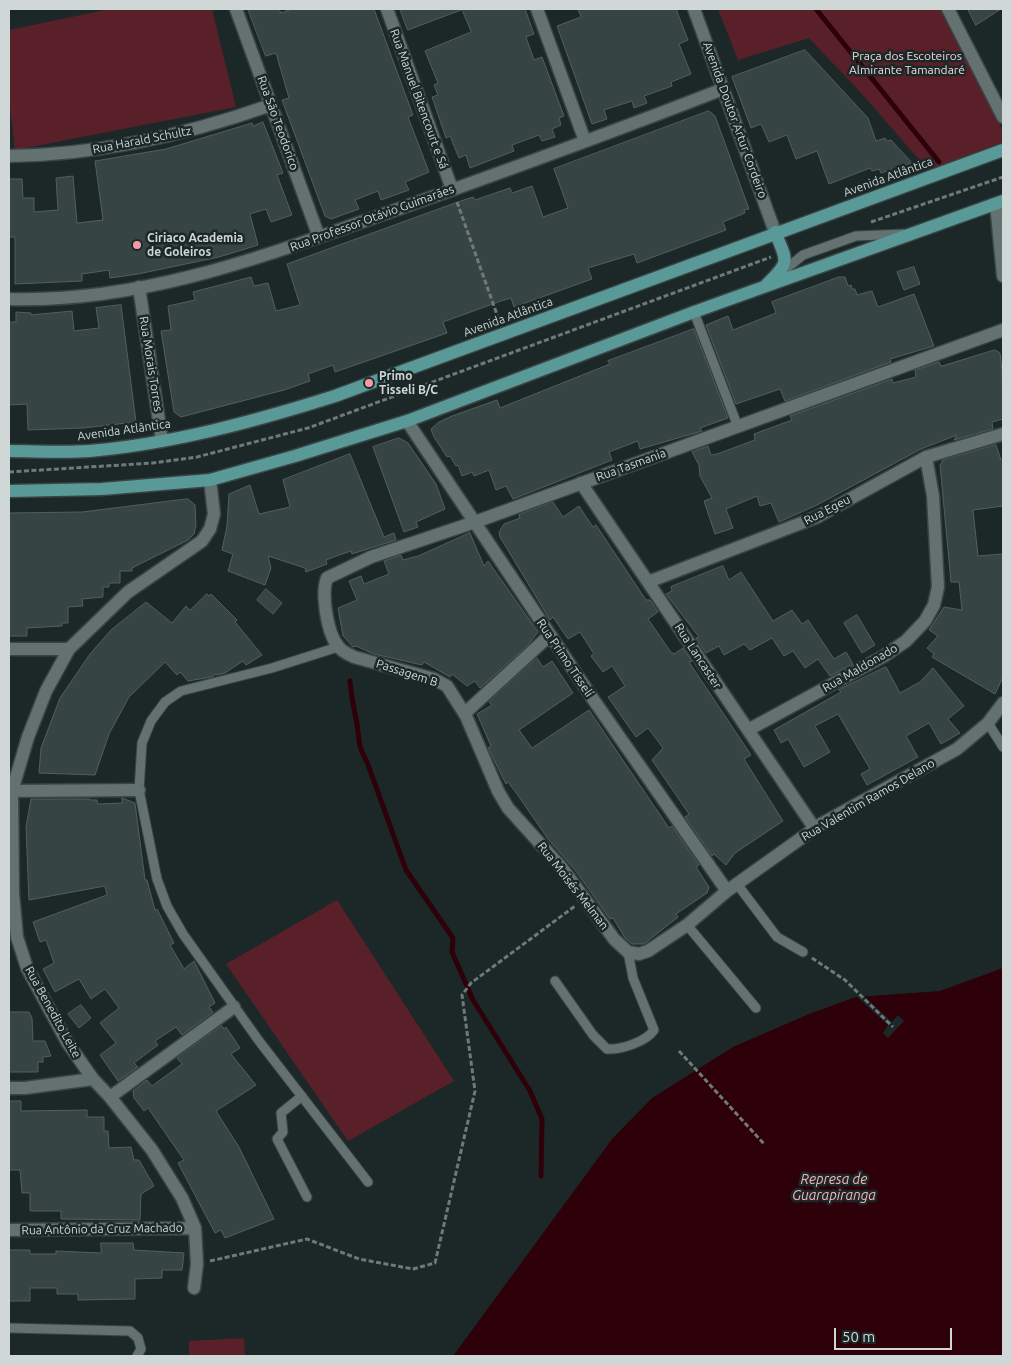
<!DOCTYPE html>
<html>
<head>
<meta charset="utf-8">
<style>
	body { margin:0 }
	#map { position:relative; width:1012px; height:1365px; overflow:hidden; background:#1c2828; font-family:Ubuntu,sans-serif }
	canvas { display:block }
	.frame { position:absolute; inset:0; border:10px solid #d0d7d7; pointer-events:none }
	.scale { position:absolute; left:834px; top:1328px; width:118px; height:22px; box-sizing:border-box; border:2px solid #d0d7d7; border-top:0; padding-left:6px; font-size:15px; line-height:18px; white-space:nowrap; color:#d0d7d7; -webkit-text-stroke:4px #1c2828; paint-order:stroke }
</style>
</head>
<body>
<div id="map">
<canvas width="1012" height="1365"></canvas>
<div class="frame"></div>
<div class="scale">50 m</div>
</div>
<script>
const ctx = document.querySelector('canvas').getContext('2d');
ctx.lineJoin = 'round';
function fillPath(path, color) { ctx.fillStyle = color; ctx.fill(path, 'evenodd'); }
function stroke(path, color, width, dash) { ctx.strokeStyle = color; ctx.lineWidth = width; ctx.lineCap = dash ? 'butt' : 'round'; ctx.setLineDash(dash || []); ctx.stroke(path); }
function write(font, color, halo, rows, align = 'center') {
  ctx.font = font + ' Ubuntu,sans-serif'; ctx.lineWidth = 5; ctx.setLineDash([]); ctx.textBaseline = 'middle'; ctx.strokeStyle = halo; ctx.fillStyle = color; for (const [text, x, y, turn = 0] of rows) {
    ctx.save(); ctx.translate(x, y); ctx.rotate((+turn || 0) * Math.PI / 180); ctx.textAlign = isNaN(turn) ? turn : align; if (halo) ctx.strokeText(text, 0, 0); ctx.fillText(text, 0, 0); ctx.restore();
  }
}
fillPath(new Path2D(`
	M110,9H212L236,107L15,150L9,99V30Z
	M718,9H940L1003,131V142L928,170L863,95L809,38L738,60Z
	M337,900L454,1081L348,1141L226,964Z
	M244,1338L245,1356H189V1341Z`), '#59202a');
fillPath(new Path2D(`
	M1003,968V1356H453L612,1139L652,1098L733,1047L809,1014L856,997L940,991Z`), '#2e0009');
fillPath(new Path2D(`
	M862,994L892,1022L898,1015L904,1021L888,1038L883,1033L888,1025L855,995Z`), '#1c2828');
stroke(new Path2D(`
	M816,9L939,162
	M350,681C351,696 354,709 357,724C360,743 357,743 367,762L406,870L453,938L452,952L473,1000L530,1091L542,1119L541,1176`), '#2e0009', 5);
const building = new Path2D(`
	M248,9H279L281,13L292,9H374L413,115L408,117L429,172L405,182L409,190L381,200L378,191L355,200L359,209L331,219L325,216L282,100L289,98L276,53L266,56Z
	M400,9H461V10L408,30Z
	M462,9H525L534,34L526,37L534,60L542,57L564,116L559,118L561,125L552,129L555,137L542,141L539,135L512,145L514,151L470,168L466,155L459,158L450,136L446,138L432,97L438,95L434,85L438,83L425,51L471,32Z
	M578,9H676L688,40L679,44L691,74L671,82L672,86L644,96L647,103L634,108L632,101L604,110L607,119L592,124L557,26L581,17Z
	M968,9H1001L976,25Z
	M805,50L868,118L876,141L885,138L887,141L891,140L912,163L881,173L879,169L872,171L870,168L829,184L817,151L796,159L787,135L769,142L761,124L751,128L732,77Z
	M709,111L715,116L749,209L744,210L745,213L723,222L726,230L637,263L634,254L588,268L592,279L514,307L511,298L501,301L443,322L447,333L335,372L333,365L308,374L310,381L284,390L181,417L174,412L161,331L171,330L168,306L195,300L193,292L251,277L254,286L268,283L276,311L300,305L287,264L455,203L473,197L475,200L510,188L512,193L532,186L543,217L568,208L554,169Z
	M263,122L283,173L277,175L292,215L271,222L266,209L250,214L258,245L219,257L138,274L110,278L109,270L82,274V281L15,284V237H9V179H22L23,198H34V212L58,210L56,178L73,176L77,223L103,220L95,161L166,149L252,123L253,126Z
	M914,267L920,284L904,290L897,272Z
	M839,277H845L848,286L851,285L852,289H855L857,295L872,291L878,307L914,294L934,346L890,359L891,362L785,401L780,389L736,404L706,325L728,316L733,330L776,313L772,302Z
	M121,305L136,422L83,428L28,430L27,404L9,405V322H16V312L31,313V315L72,311L74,331L99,328L96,308Z
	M694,329L728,418L700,428L702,431L640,449L638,441L609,452L612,460L513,499L506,486L496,490L489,470L474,476L472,472L462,476L458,465L456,466L450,456L447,457L434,437L431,429L439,422L452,416L497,400L500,408L610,364L608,361Z
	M995,350L1000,353L1002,370L1003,419L992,422L993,429L954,440L957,435L921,449L817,505L779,522L771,503L760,506L757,496L726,509L733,528L715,534L704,501L712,498L700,476L699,465L692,452L708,446L711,455L717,454L755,440L754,434L792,420L790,416L892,379L893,383L916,377L915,370L939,362L941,366Z
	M399,438L408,443L436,484L445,509L416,522L418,527L404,532L373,447Z
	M996,445L1001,460H1003V506L973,510L978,556L1003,554V677L995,694L932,657L934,654L927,648L938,636L929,630L944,607L962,610L959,582H951L940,465L943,460Z
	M350,454L384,537L394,533L396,540L352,554L351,551L339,555L326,560L327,564L306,572L305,568L268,556L271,568L265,585L228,571L233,554L222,550L227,526L229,494L250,485L259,514L290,507L283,480Z
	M188,499L195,505L196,525L194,534L188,540L132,568V571H120V583H109V587H103V597L82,599L83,606L68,607V623H62V626L27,628V636H9V513L82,512Z
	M553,502L563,517L579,506L593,527L596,525L646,600H650L658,612L648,619L670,651L674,654L683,648L692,661L689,662L751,755L744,759L783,821L735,853L726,865L714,854L712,856L685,817L689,814L652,760L663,748L648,728L636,737L608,697L625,686L612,666L603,672L591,656L594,654L580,632L568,639L553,617L550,620L500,537L499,532L504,524L520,518L519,515Z
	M470,533L484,566L488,561L538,632L528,645L480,688L475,681L467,686L452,674L450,677L424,662L422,665L374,654L356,646L353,647L343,636L338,608L357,600L349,581L361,576L364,584L389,574L384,561L401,555L403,560L418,556Z
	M723,566L729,580L741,572L773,621L792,610L802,624L808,620L834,659L846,652L853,664L830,676L818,659L805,668L793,651L784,656L772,638L750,650L744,644L724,655L719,646L706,653L696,638L699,637L666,594L672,591L671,587Z
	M266,589L282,603L273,614L257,600Z
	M207,594L209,596L211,594L237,620L235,622L262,655L246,665L243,661L225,673L217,675L216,674L212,677L188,681L180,672L177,675L165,662L129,697L109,734L95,775L39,773L41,748L60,698L90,654L111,630L146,602L172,623L186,606L190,610Z
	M857,615L875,645L862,653L844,623Z
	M537,658L543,667L552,661L573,693L519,730L532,748L589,710L669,828L672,826L699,865L696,867L709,887L707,893L676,914L678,917L644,944H632L625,938L613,918L610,919L575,870L548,839L517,794L508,782L506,784L488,748L491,746L477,714L492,705L489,702Z
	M886,667L900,693L920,682L933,668L964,706L948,719L960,733L941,744L929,723L906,736L918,757L867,785L861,774L870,769L838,714L815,726L830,752L804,767L788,739L781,743L774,730L841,692L839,690Z
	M122,798L135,803L145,880H147L155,910L157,909L174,943L170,945L184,969L194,961L215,1003L209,1007L213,1012L182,1035L176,1027L155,1041L158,1045L134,1063L138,1067L118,1081L100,1055L116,1043L100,1023L119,1008L105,989L91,999L79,979L55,992L43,969L54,963L46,940L40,942L33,922L107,895L105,886L29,900L26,827L31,799H90V800H97L98,804L122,803Z
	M81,1005L91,1018L79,1028L68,1014Z
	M9,1012H29L32,1018L33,1041H45L51,1056L43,1057V1062H38V1072H9Z
	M222,1026L224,1029L226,1027L240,1048L231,1054L256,1085L216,1111L239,1147L274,1219L225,1238L221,1230L215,1233L178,1163L184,1160L148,1108L144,1111L134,1098L133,1091L147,1080L152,1086L182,1064L177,1058Z
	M9,1101H21V1111L87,1110V1117H104V1131H108L109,1148L131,1147L134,1160H139L154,1186L141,1194L140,1220L61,1219V1211H30V1193H22L20,1170H9Z
	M101,1243H133L134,1250L184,1253L182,1270H162V1278L135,1279V1299L78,1300V1294H57V1288H30V1301H9V1250H30V1254H56V1251L101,1253Z`);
fillPath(building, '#374444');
stroke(building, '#525f5f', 1);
const service = new Path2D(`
	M781,273L803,255L856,236L903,234
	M694,312L738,427
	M338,647L272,668L181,691L165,702L151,721L142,743L139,790L157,879L167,906L183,934L259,1041L368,1182
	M988,723L1003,747
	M737,884L777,937L803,952
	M687,925L756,1008
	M555,981L593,1035L607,1049C620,1050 646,1042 654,1030L633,978L628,952
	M302,1096L281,1113L283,1132L277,1139L307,1197
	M9,1328L130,1331L138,1338L141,1349L137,1356`);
const minor = new Path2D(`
	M236,9L319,237
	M387,9L452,189
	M537,9L585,141
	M948,9L1003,117
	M9,156C99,155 186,135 271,105
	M996,204L1003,276
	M139,287L162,441
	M9,299C148,303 275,252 404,207C511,169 618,130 723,89
	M1003,330L475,522L371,557L327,578C321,593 327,633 338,646C342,652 348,654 354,657L434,679L447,686L466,716L498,791L508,808L562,868L614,939L628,952L639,954L648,951L687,925L727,891L821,824L957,749L988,723L1003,703
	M407,421L595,702L727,891
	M581,483L815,829
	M648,582L817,517L926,457L1003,434
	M9,649H69
	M465,713L550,635
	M748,730L884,656L906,641L925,621L934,605L938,587L933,496L926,457
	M9,791L139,790
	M9,1088H25L93,1079
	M110,1097L234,1007
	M9,1230L195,1228
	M194,1288L197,1264L195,1228L182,1198L152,1150L110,1097L93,1079L67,1042L27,968L17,937L13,894L12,791L28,737L46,691L69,649L128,592L202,541L210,529L214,514L210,480`);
const tertiary = new Path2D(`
	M694,9L775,232`);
const primary = new Path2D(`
	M767,284C791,261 787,261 775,232
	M9,451C35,451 63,453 89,451C172,444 256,421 335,396L1003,150
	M9,491L102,489L210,480L295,456L407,421L694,312L1003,201`);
stroke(service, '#3b4444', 11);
stroke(minor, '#3b4444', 15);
stroke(tertiary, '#3b4444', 15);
stroke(primary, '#3b4444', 15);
stroke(new Path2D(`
	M457,202L500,323
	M871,222L1003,177
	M9,472L153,463L197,457L308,428L771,257
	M812,958L845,980L893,1027
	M679,1051L765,1145
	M210,1261L307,1239L359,1259L413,1269L435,1263L475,1091L462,995L471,983L575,906`), '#6f7979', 3, [5, 2.5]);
stroke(service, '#647171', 9);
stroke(minor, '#647171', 12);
stroke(tertiary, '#647171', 12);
stroke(primary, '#599a99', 12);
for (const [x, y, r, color] of [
	[137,245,5,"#f49aa5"],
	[369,383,5,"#f49aa5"]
]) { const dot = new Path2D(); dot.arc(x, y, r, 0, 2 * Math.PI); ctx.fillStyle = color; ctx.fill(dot); stroke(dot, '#1c2828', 2); }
write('12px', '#f1d9db', '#1c2828', [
	["Praça dos Escoteiros",907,56],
	["Almirante Tamandaré",907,70]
]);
write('12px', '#d0d7d7', '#1c2828', [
	["Rua Manuel Bitencourt e Sá",419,99,70],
	["Avenida Doutor Artur Cordeiro",735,120,70],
	["Rua São Teodorico",278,123,70],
	["Rua Harald Schultz",142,140,-11],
	["Avenida Atlântica",888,177,-20],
	["Rua Professor Otávio Guimarães",372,218,-20],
	["Avenida Atlântica",508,317,-20],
	["Rua Morais Torres",151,364,81],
	["Avenida Atlântica",124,430,-8],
	["Rua Tasmania",631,465,-20],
	["Rua Egeu",827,510,-27],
	["Rua Lancaster",698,656,57],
	["Rua Primo Tisseli",565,658,56],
	["Rua Maldonado",860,668,-30],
	["Passagem B",407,673,18],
	["Rua Valentim Ramos Delano",868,800,-30],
	["Rua Moisés Melman",573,886,52],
	["Rua Benedito Leite",53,1012,61],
	["Rua Antônio da Cruz Machado",102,1229,-1]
]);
write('bold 12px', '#d0d7d7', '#1c2828', [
	["Ciriaco Academia",147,238],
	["de Goleiros",147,252],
	["Primo",379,376],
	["Tisseli B/C",379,390]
], 'left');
write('italic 14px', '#f8b4bb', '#1c2828', [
	["Represa de",834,1179],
	["Guarapiranga",834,1195]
]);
</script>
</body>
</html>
